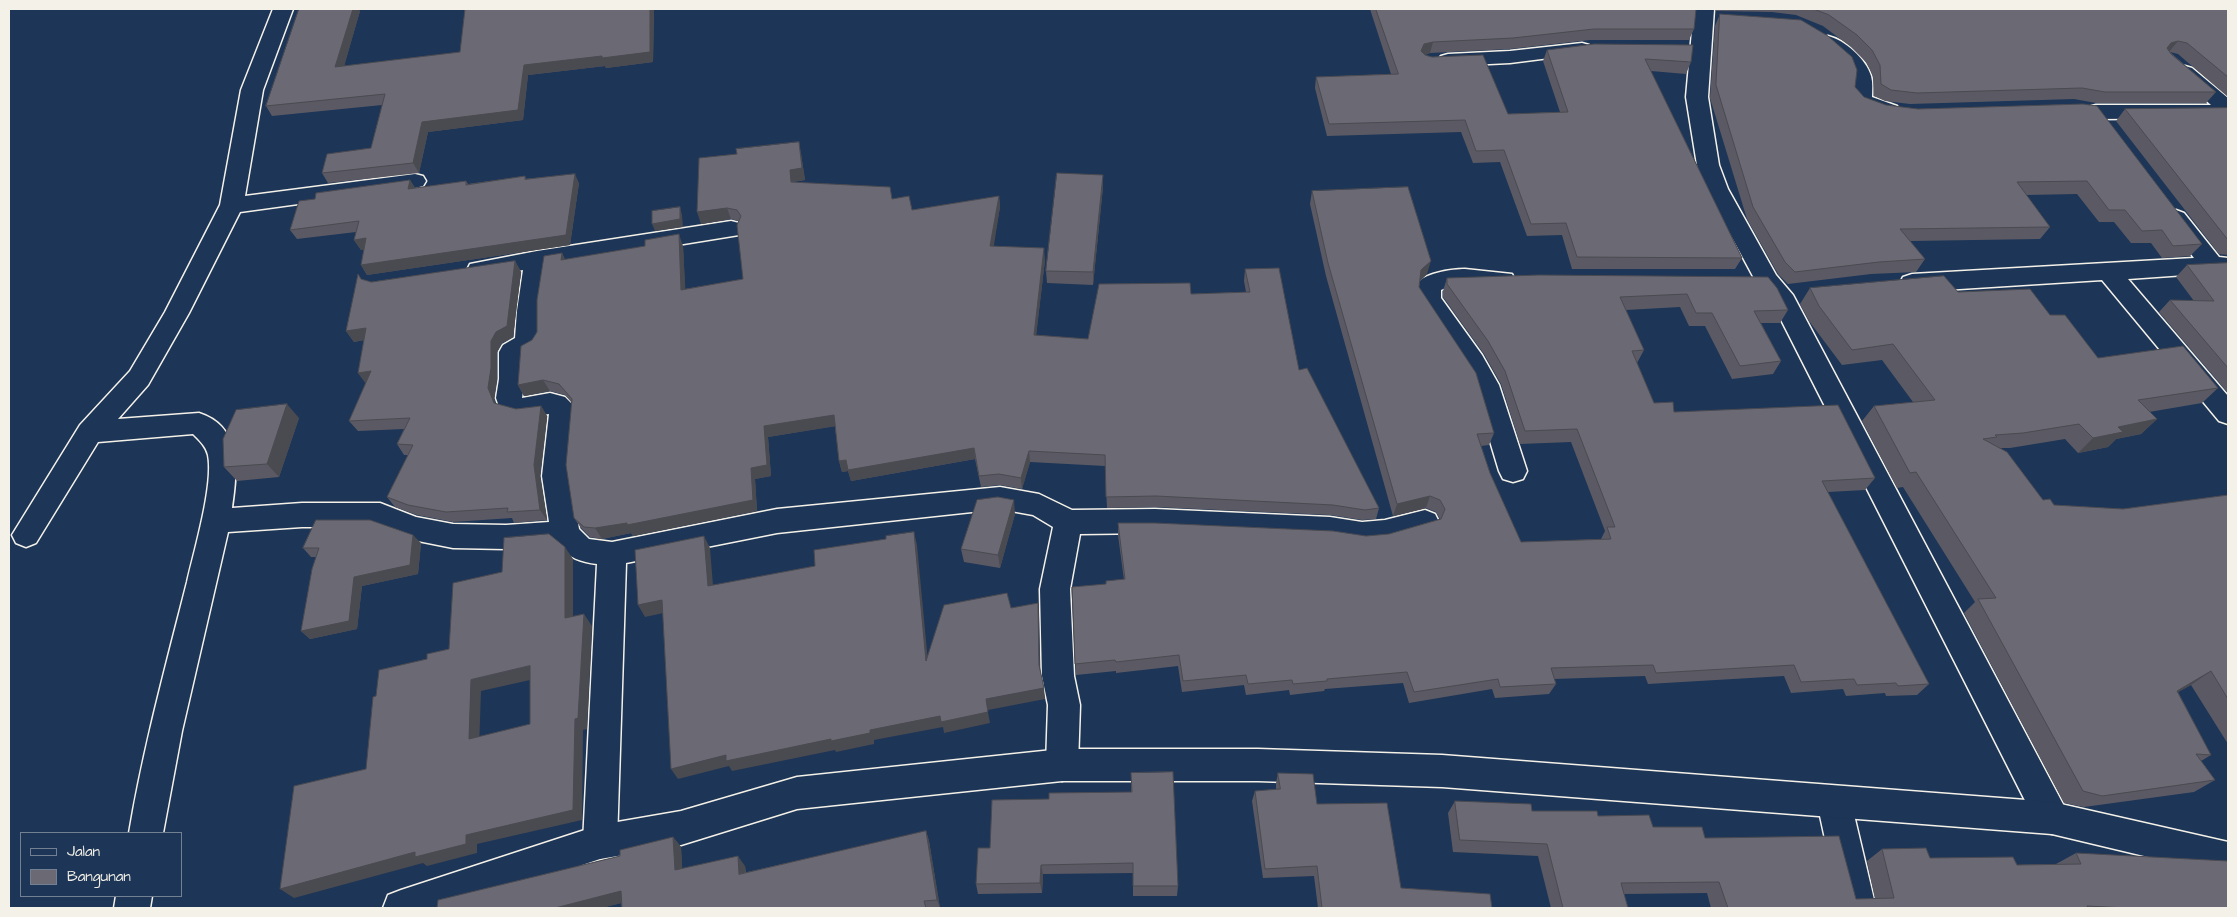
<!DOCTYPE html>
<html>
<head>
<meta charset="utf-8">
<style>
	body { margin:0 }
	#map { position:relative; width:2237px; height:917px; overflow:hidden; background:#1d3557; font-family:"Architects Daughter",sans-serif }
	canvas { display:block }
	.frame { position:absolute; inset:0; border:10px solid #f4f1e8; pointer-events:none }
	.legend { position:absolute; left:20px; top:832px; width:162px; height:65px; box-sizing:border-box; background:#1d3557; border:1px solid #738091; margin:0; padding:6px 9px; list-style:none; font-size:15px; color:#f4f1e8 }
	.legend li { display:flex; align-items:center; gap:10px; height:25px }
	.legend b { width:25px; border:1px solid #738091 }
</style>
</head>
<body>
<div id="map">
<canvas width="2237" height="917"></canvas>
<div class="frame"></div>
<ul class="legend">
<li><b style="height:6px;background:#1d3557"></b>Jalan</li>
<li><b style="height:14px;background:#6a6974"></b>Bangunan</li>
</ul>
</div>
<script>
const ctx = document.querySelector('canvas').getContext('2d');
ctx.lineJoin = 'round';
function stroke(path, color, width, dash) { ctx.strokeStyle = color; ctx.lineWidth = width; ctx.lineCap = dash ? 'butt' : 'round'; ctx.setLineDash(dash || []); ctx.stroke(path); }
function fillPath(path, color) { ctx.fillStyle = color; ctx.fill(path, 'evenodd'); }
const minor = new Path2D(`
	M273,9H293L263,90L245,196L415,174L423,176L426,181L423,186L415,188L240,212L189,313L148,385L118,419L199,413C243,427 237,473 232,508L302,503H380L416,517L453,524L506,525L549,522L542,476L549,414L522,418L501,412L496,398L499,379V352L503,345L515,338L517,311L523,270L479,278L470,276L467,270L470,264L537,251L731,221L739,223L743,229L739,235L548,266L541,311V343L537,350L525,356V379L522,398L550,393L565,397L572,404L576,411L570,476L579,529L589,539L612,542L777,509L1000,487L1039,494L1072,510L1155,509L1330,517L1362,522L1385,520L1425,510L1435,514L1439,522L1435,530L1385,544L1362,546L1330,541L1155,533L1080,534L1070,589L1074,676L1080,705L1078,765L1074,776L1062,781L1050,776L1046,765L1048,705L1042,676L1040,589L1053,527L1033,515L1000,509L777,533L626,563L617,842L612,854L600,859L588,854L583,842L597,564C581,562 569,558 558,545L506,549L453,548L413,540L378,527H302L228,532L182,731L163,833H129C143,749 166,665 187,582C194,551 214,484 208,455C206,446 199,440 193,434L98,442L36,543L26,547L16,543L12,535L80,425L130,371L165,312L220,205L241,90Z
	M1694,9H1714L1708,97L1719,165L1728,189L1776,275L1793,295L2064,806L2069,818L2064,830L2052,834L2040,830L1771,300L1755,280L1706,189L1697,165L1686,97Z
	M1828,36C1845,40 1866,59 1871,76C1873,83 1872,90 1872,97L1897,106L1900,111L1897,116C1885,118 1856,111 1851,99C1847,89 1854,79 1847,68C1840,57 1825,53 1818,42L1821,38Z
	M1582,43L1589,45L1592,49L1589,53L1510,63L1448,66L1441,64L1438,60L1441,56L1448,54L1510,51Z
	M2185,66L2192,68L2228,98V118L2096,119L2088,117L2085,112L2088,107L2096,105H2211L2175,72L2178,68Z
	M2176,210L2184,213L2219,257L2228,258V272L2128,279L2228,396V424L2219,421L2102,280L1912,292L1903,289L1900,283L1903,277L1912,274L2194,258L2164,218L2168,213Z
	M1465,269L1512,274L1515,280L1512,286C1489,293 1463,279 1441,290V298L1482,355L1499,385L1527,471L1523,479L1513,482L1503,479L1499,471L1473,385L1417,299C1417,295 1416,290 1417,286C1420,273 1453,269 1465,269Z
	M1834,786L1846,791L1851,802L1876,908H1840L1817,802L1822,791Z
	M116,896H152L150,908H114Z`);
const tertiary = new Path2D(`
	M1062,749H1258L1442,755L2052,802L2228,842V876L2052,834L1442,787L1258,781H1062L797,809L681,845L600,859L453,908H383L388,895L401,890L600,825L681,811L797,777Z`);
stroke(minor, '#f4f1e8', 3);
stroke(tertiary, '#f4f1e8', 3);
fillPath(minor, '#1d3557');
fillPath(tertiary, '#1d3557');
fillPath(new Path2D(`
	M465,9H654L653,62L606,68L605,66L528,75L523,120L428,132L419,173L328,183L322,173L371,148L382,105L272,116L266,106L360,11L344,66L460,52Z
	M1370,9H1696L1694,29L1689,40H1590L1510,49L1430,53L1425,55L1508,114L1560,112L1543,61L1547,50L1691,62L1686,74L1651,71L1742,258L1735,269H1572L1562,235L1527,236L1500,162L1473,163L1461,132L1327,136L1315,88L1316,77L1391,74Z
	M1715,9H2228V97L2178,54L2170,52L2216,92L2206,103H2096L2074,99L1910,104L1885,101L1874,96L1873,76L1866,62L1851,47L1823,26L1796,15L1772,12L1716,11Z
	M1720,14L1855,87L1864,97L1886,105L1918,109L2083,104L2202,244L2190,256L2162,258L2151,243H2131L2114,222H2099L2077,194L2026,195L2050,227L2040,239L1910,241L1925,259L1916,272L1871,274L1788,284L1778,274L1747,219L1710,98L1715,26Z
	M2228,108V255L2219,254L2116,121L2125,109Z
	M801,154L805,180L793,182L892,199L912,210L999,196L1000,207L993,246L1045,260L1036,335L1088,339L1191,294L1246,292L1244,281L1245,269L1299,370L1379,508L1376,519L1362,520L1330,515L1155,507L1107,508L1105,466L1030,462L1022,489L1000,485L981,487L975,459L851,481L848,471L842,472L839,461L835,426L768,437L771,476L755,479L757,511L633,536L631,533L602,539L590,537L581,528L574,518L571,402L565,395L550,391L524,396L518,385L532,340L537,332L562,253L565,260L683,246L685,289L743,279L738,221L731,219L701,224Z
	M525,176L526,179L579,183L570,245L367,275L361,265L364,249L361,250L354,240L356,232L297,239L290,230L315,199L410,180L415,188L466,181L468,184Z
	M1103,187L1093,285L1047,283L1046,271Z
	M1312,191L1427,274L1420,281L1419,287L1494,433L1489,445L1481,446L1490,473L1521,542L1601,539L1605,531L1571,442L1520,444L1501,384L1484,354L1443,297V291L1447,278L1768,277L1788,310L1780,323H1761L1781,361L1773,374L1732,379L1705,326H1689L1680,307L1626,310L1644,350L1637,363L1654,403L1674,412L1875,478L1865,490L1828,492L1929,684L1917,695L1886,696L1885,693L1846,696L1843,689L1791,693L1784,676L1648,684L1645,676L1554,679L1556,684L1549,694L1495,698L1492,689L1409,703L1403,683L1325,689L1324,691L1290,695L1289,690L1246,695L1244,685L1182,692L1178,666L1116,673V671L1076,675L1072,587L1106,584L1124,580L1118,535V523L1366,536L1389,534L1440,519L1436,512L1426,508L1393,516L1326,276L1310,204Z
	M515,261L521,272L513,337L502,343L497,352V379L494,399L496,404L516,409L541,406L547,416L540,476L547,520L514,523L512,518L453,522L417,515L395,507L387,497L408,455H404L397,444L404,429L358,431L349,421L366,383L358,373L364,340L354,342L346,331L361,279L371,282Z
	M2228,263V393L2159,312L2170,300L2194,301L2176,277L2187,265Z
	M1810,288L1958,292L2050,315L2098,358L2218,388L2202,403L2149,412L2157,419L2141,434L2116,439L2108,447L2078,453L2065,439L2010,448H2001L2043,500L2054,505L2123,509L2228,495V744L2191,685L2178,692L2211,755L2201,761L2215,780L2194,792L2084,807L2064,803L1964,613L1975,602L1903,487L1897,488L1862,421L1874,406L1913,402L1882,360L1842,365L1809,321L1800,304Z
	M299,418L279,477L237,481L224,467Z
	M1015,514L1000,568L964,562L961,549Z
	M421,543L418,574L362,586L357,629L310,639L301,631L316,557H311L303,548Z
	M1131,773L1178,886L1177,896H1133V873L1043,874L1042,893L978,894L976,884L990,848L1049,799L1131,792Z
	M1278,773L1317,804L1401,888L1492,908H1318L1314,876L1263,878L1252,801L1255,791L1276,789V783Z
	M1455,801L1532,811L1598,816L1705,838L1856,899H1875L1867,861L1882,849L1930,858L2017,865L2056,864L2076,853L2228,908H1711L1707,893L1624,894L1628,908H1551L1538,856L1453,852L1448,813Z
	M926,831L929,841L940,908H622L621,903L601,908H437L620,856L673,837L681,847L682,869L745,866L746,873Z`), '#5b5a64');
fillPath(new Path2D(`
	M353,9H359L360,11L341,77L335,67Z
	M650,9H654L653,62L606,68L605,66L528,75L523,120L428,132L419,173L413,163L422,122L524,65Z
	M2178,41L2169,52L2162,54L2171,43Z
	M1433,42L1430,53L1422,56L1421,51L1424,44Z
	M799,142L801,154L805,180L791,182L790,170Z
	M575,174L579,183L570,245L367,275L361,265Z
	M1103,175V187L1093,285V272Z
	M410,180L416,190L408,189Z
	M999,196L1000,207L992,258L990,246Z
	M680,207L682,215L683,227L655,231L652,224Z
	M727,208L731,219L701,224L697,212Z
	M679,234L683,246L686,301L681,290Z
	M366,238L373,248L361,250L354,240Z
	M1044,248L1045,260L1035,346L1034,335Z
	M562,253L568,265L561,260Z
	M515,261L521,272L513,337L502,343L497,352V379L494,399L500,414L494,403L488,388L491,341Z
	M1431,261L1427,274L1418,283L1421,270Z
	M366,328L374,338L354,342L346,331Z
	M371,371L366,384L358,373Z
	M543,380L550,391L524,396L518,385Z
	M287,404L299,418L279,477L267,464Z
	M541,406L547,416L540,476L547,520L540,510L534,465Z
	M834,415L837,426L768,437L771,476L755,479L757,511L633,536L631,533L602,539L595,528L751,468L764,426Z
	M2157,419L2141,434L2116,439L2108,447L2078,453L2093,438L2118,427Z
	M974,448L975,459L851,481L848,471L842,472L839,461Z
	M1029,451L1030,462L1022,489L1021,478Z
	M1430,496L1426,508L1393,516L1397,504Z
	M1014,500L1015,514L1000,568L998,555Z
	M914,532L917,545L929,672L926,661Z
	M413,535L421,543L418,574L362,586L357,629L310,639L301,631L354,577Z
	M704,536L710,548L714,598L708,586Z
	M565,547L573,559V630L565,618Z
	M662,600L668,612L645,617L638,605Z
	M1038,603L1039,615L1040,676L1039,665Z
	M584,614L592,626L587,729L583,730L582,820L477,844V853L427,866L423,863L294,898L280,889L466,835L575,719Z
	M530,666L539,678L481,691L479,750L469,739L471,680Z
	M2211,671L2191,685L2158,703L2177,691Z
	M1044,688L1045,699L988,710L986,699Z
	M988,712L990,723L944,733L943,727L874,740V744L836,752L835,750L732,771L729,766L678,779L671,769L726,755L940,716Z
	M926,831L929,841L940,908L937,900Z
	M673,837L681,847L683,880L675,870Z
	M738,856L745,866L746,884L739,874Z
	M1041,865L1043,874L1042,893L1040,883Z
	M621,891L630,901L601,908H555Z`), '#4a4a51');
const building = new Path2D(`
	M299,9H353L335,67L460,52L465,9H650V52L602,58V56L524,65L518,110L422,122L413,163L322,173L327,154L371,148L385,94L266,106Z
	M1376,9H1696L1694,29H1594L1513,38L1433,42L1424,44L1421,51L1425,55L1432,57L1483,55L1508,114L1568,112L1547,50L1594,44L1693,45L1691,62L1645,59L1742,258L1577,257L1566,223L1531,224L1504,150L1476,151L1465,120L1329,124L1316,77L1398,74Z
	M1814,9H2228V77L2187,43L2178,41L2171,43L2167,48L2171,54L2216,92H2105L2082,88L1917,93L1891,90L1881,84L1880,65L1872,50L1857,35L1829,15Z
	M1720,14L1801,20L1828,36L1852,57L1857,70L1855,87L1864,97L1886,105L1918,109L2083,104L2097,106L2202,244L2173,246L2162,230L2142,231L2125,210H2109L2087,181L2017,182L2050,227L1900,229L1925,259L1879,262L1795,272L1785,262L1753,207L1716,85Z
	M2228,108V240L2125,109Z
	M799,142L802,168L790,170L791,182L890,187L892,199L909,196L912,210L999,196L990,246L1044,248L1034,335L1088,339L1099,284L1190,283L1191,294L1250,292L1245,269L1279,268L1299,370L1307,368L1379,508L1365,510L1333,505L1156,496L1106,497L1105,455L1029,451L1021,478L999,474L979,476L974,448L848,470L846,460L839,461L834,415L764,426L767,465L751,468L753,500L627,525V523L595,528L584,527L574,518L566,465L572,399L559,384L543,380L518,385L521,346L532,340L537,332V300L544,256L562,253L561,260L645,246V240L679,234L681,290L743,279L737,225L741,216L737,210L727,208L697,212L699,158L737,154L736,149Z
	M1057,173L1103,175L1093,272L1046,271Z
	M575,174L566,235L361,265L366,238L354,240L359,221L290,230L299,201L315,199L316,193L410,180L408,189L466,181V185L525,176V179Z
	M1408,187L1431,261L1421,270L1419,287L1476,373L1494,433L1477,434L1490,473L1521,542L1611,539L1607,527H1615L1577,429L1525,431L1505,371L1488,341L1447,284V278L1539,275L1768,277L1777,288L1788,310L1754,311L1781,361L1740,366L1712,313H1696L1687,294L1620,297L1644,350L1632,351L1654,403L1673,402L1674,412L1838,405L1875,478L1822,481L1929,684L1898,686L1896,683L1857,685L1854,679L1801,682L1794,665L1656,673L1653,665L1551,668L1556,684L1500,687L1498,679L1414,692L1407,672L1327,679V681L1293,684L1292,680L1248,684L1246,675L1183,681L1179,655L1116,662L1115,660L1075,664L1072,587L1106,584V581L1125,579L1118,523H1155L1333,531L1366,536L1389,534L1441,519L1445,509L1440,500L1430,496L1397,504L1328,263L1312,191Z
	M680,207V219L652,224V211Z
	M515,261L507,326L496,332L491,341V368L488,388L494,403L516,409L541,406L534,465L540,510L507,512L508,508L446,512L408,505L387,497L413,445L397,444L410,418L349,421L371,371L358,373L366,328L346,331L358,274L361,279L371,282Z
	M2228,263V368L2170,300L2214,301L2187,265Z
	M1944,276L1958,292L2030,289L2050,315H2065L2098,358L2183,346L2218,388L2138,400L2157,419L2118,427L2123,432L2093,438L2079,424L2023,433L1995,435L1997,437L1983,439L2007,452L2043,500L2050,499L2054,505L2123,509L2228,495V699L2211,671L2177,691L2211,755L2196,754L2215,780L2102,796L2083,791L1978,599L1996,598L1916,472L1910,473L1874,406L1935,400L1893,344L1852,350L1819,306L1810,288Z
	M287,404L267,464L224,467L223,439L236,410Z
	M998,497L1014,500L998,555L961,549L977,500Z
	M316,520H370L413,535L410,565L354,577L349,621L301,631L312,569L319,548H303Z
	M914,532L926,661L944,605L1007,593L1011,608L1038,603L1039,665L1044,688L986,699L988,712L941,722L940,716L870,730V733L831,741V739L726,761V755L671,769L662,600L638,605L635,550L704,536L708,586L815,566L814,550L886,539V536Z
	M549,534L565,547V618L584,614L578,718L575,719L573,810L466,835V844L415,857V852L280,889L294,786L366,769L373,697L376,696L379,670L427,659V654L449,649L453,583L502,572L504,538ZM530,666V724L469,739L471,680Z
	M1173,772L1178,886H1133V863L1041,865L1040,883L976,884L978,848H990L992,800L1049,799V793L1132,792L1131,773Z
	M1278,773L1313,774L1317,804L1387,803L1401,888L1490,894L1492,908H1322L1317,866L1265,869L1255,791L1280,789Z
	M1455,801L1531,804L1532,811H1597L1598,816L1649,815L1653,827H1702L1705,838L1839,836L1856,899L1894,898L1882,849L1926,848L1930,858L2013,857L2017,865L2081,864L2076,853L2228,861V908H2126L2087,906L2088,908H1728L1719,882L1621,883L1628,908H1563L1547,844L1460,840Z
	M926,831L937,900L924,901L926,908H622L621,891L555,908H437L438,900L620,856V850L673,837L675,870L738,856L739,874Z`);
fillPath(building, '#6a6974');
stroke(building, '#4a4a51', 1);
</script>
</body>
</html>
